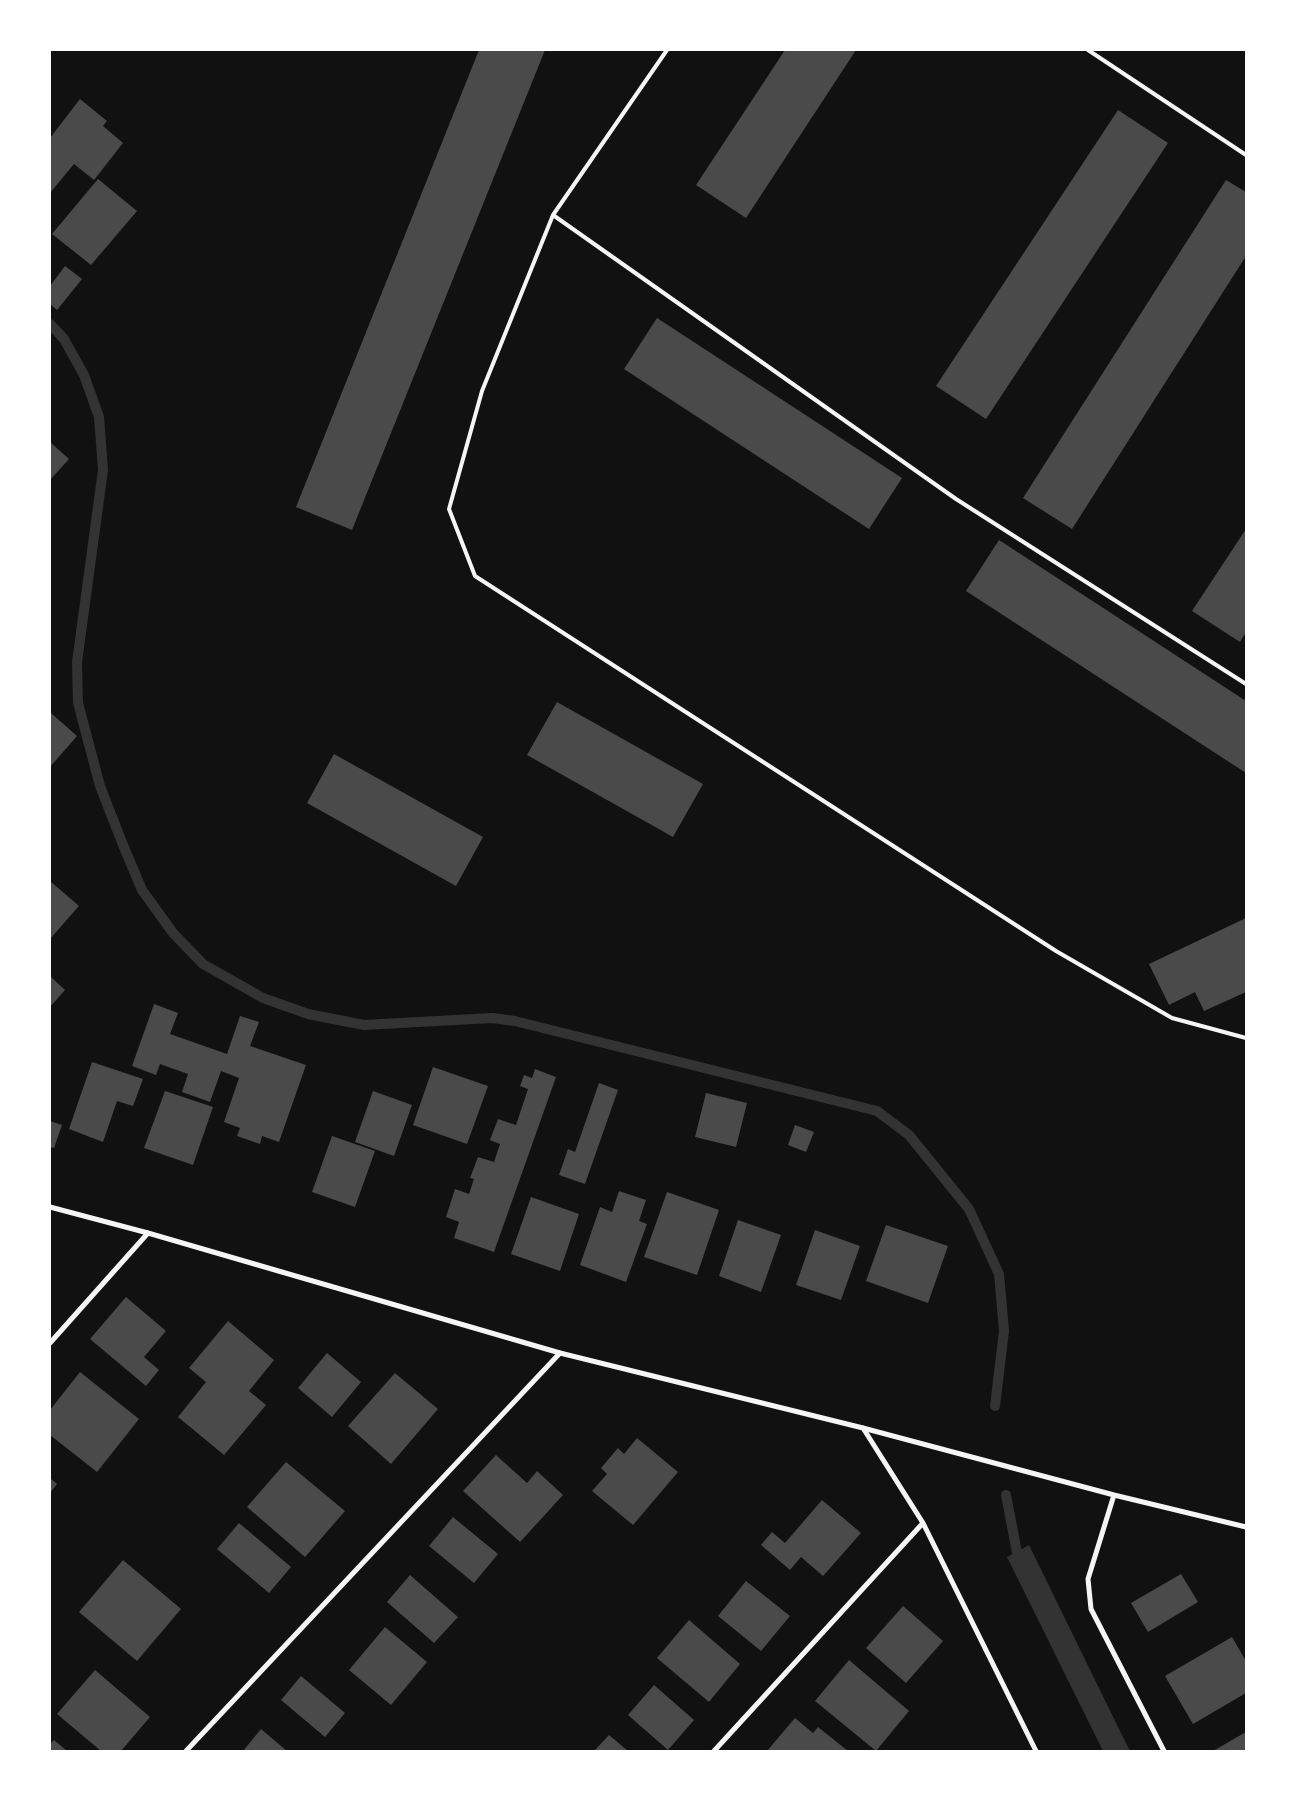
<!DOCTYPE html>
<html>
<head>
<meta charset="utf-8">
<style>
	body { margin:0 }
	#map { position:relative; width:1296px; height:1801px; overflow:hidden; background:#111; font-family:Mulish,sans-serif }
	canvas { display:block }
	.frame { position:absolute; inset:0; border:51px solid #fff; pointer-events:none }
</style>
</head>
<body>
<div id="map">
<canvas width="1296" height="1801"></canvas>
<div class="frame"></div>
</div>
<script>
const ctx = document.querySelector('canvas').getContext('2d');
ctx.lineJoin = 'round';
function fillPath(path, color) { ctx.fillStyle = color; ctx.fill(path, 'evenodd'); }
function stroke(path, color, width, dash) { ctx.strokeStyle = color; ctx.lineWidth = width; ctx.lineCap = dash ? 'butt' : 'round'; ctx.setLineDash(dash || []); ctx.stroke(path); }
fillPath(new Path2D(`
	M1029,1545L1118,1727L1130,1751H1103L1007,1557Z`), '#333');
stroke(new Path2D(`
	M50,324L64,339L84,375L99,417L103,470L77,662L78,703L100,786L123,845L142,890L173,933L203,964L263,998L308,1014L364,1025L492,1018L515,1021L877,1111L909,1135L969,1209L999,1274L1004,1331L995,1406
	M1006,1495L1019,1563`), '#333', 10);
fillPath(new Path2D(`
	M479,50H545L352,530L296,507Z
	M785,50H856L746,218L696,185Z
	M80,99L107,121L103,126L123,143L94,180L74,164L50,193V138Z
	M1118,110L1168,143L986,419L936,386Z
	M98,179L137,211L91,265L52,234Z
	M1226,180L1246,192V256L1072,529L1023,498Z
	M65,266L82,279L57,310L50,304V286Z
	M657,318L902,478L869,529L624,369Z
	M50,442L69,459L50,480Z
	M1246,529V632L1240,642L1192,611Z
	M999,540L1246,701V773L966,591Z
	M557,702L703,784L673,837L527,755Z
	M51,713L77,736L50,767V714Z
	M334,754L483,837L456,886L307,803Z
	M50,881L79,906L50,939Z
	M1246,918V992L1204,1011L1195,992L1169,1005L1149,964Z
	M50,976L65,990L50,1007Z
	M154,1004L178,1013L170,1034L227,1054L240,1016L259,1022L250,1046L306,1065L279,1142L262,1136L260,1144L237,1136L240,1128L224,1122L239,1078L221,1071L210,1102L182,1092L188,1074L160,1064L156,1075L132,1066Z
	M92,1062L143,1079L133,1106L117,1101L103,1142L69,1129Z
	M433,1067L488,1086L467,1144L413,1125Z
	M535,1069L556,1077L494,1252L454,1238L459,1222L446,1217L455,1189L469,1194L474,1179L470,1178L478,1157L494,1162L500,1144L490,1140L498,1119L516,1125L528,1089L520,1086L524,1075L532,1078Z
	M599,1083L618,1090L585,1184L559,1175L568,1149L575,1152Z
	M165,1091L213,1107L193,1165L144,1148Z
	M373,1091L412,1105L394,1156L355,1142Z
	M706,1093L747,1103L736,1147L695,1137Z
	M50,1121L62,1125L54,1148L50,1147Z
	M795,1125L814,1132L806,1152L788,1145Z
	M332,1136L375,1151L355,1207L312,1192Z
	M619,1191L646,1200L639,1221L647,1224L626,1282L580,1265L600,1207L612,1212Z
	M667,1192L719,1210L697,1275L644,1257Z
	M531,1197L579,1214L560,1271L511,1254Z
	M738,1220L781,1235L761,1292L719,1276Z
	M886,1225L948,1246L928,1303L866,1281Z
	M815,1230L860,1246L841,1300L796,1285Z
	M126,1297L166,1331L144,1357L159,1370L146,1386L90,1339Z
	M228,1321L274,1360L249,1391L266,1405L224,1455L178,1417L206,1382L189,1368Z
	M327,1353L361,1382L332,1417L298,1388Z
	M80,1372L139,1419L97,1472L50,1435V1410Z
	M395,1373L438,1409L391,1464L348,1426Z
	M637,1438L678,1472L633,1525L592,1491L607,1474L601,1468L618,1448L624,1454Z
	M496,1455L527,1483L537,1471L563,1495L520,1542L463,1491Z
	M286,1462L345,1511L305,1557L247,1507Z
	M50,1478L57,1484L50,1493Z
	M822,1500L861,1533L823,1576L801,1557L790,1570L761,1545L772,1532L785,1543Z
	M453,1517L498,1554L474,1583L429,1546Z
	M239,1523L291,1567L269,1593L217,1549Z
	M123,1560L181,1609L137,1661L79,1612Z
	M1181,1574L1198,1602L1148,1632L1131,1603Z
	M410,1575L458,1617L434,1643L387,1602Z
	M746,1581L790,1616L761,1651L718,1616Z
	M903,1606L943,1641L906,1683L866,1648Z
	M689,1620L740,1664L709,1702L657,1658Z
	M385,1627L427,1662L391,1705L349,1670Z
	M1232,1637L1246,1661V1693L1193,1724L1165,1676Z
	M849,1660L909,1711L876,1751L815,1701Z
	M95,1670L150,1717L121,1751H101L57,1714Z
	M301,1676L345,1713L325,1737L281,1700Z
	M654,1685L694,1720L668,1750L628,1715Z
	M795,1718L813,1733L818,1727L848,1751H767Z
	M261,1729L287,1751H243Z
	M1246,1732V1751H1213Z
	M609,1735L628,1751H594Z
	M54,1740L67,1751H50V1744Z`), '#4a4a4a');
stroke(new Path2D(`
	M667,50L553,215L482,391L449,509L475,576L1056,951L1172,1018L1246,1038
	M1088,50L1246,155
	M553,215L956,499L1246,684`), '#f5f5f5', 4);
stroke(new Path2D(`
	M50,1207L148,1233L560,1353L863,1428L1114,1495L1246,1527
	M50,1343L148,1233
	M863,1428L923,1523L1036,1751
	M1114,1495L1088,1579L1091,1609L1164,1751
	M186,1751L560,1353
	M714,1751L923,1523`), '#f5f5f5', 5);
</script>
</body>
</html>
